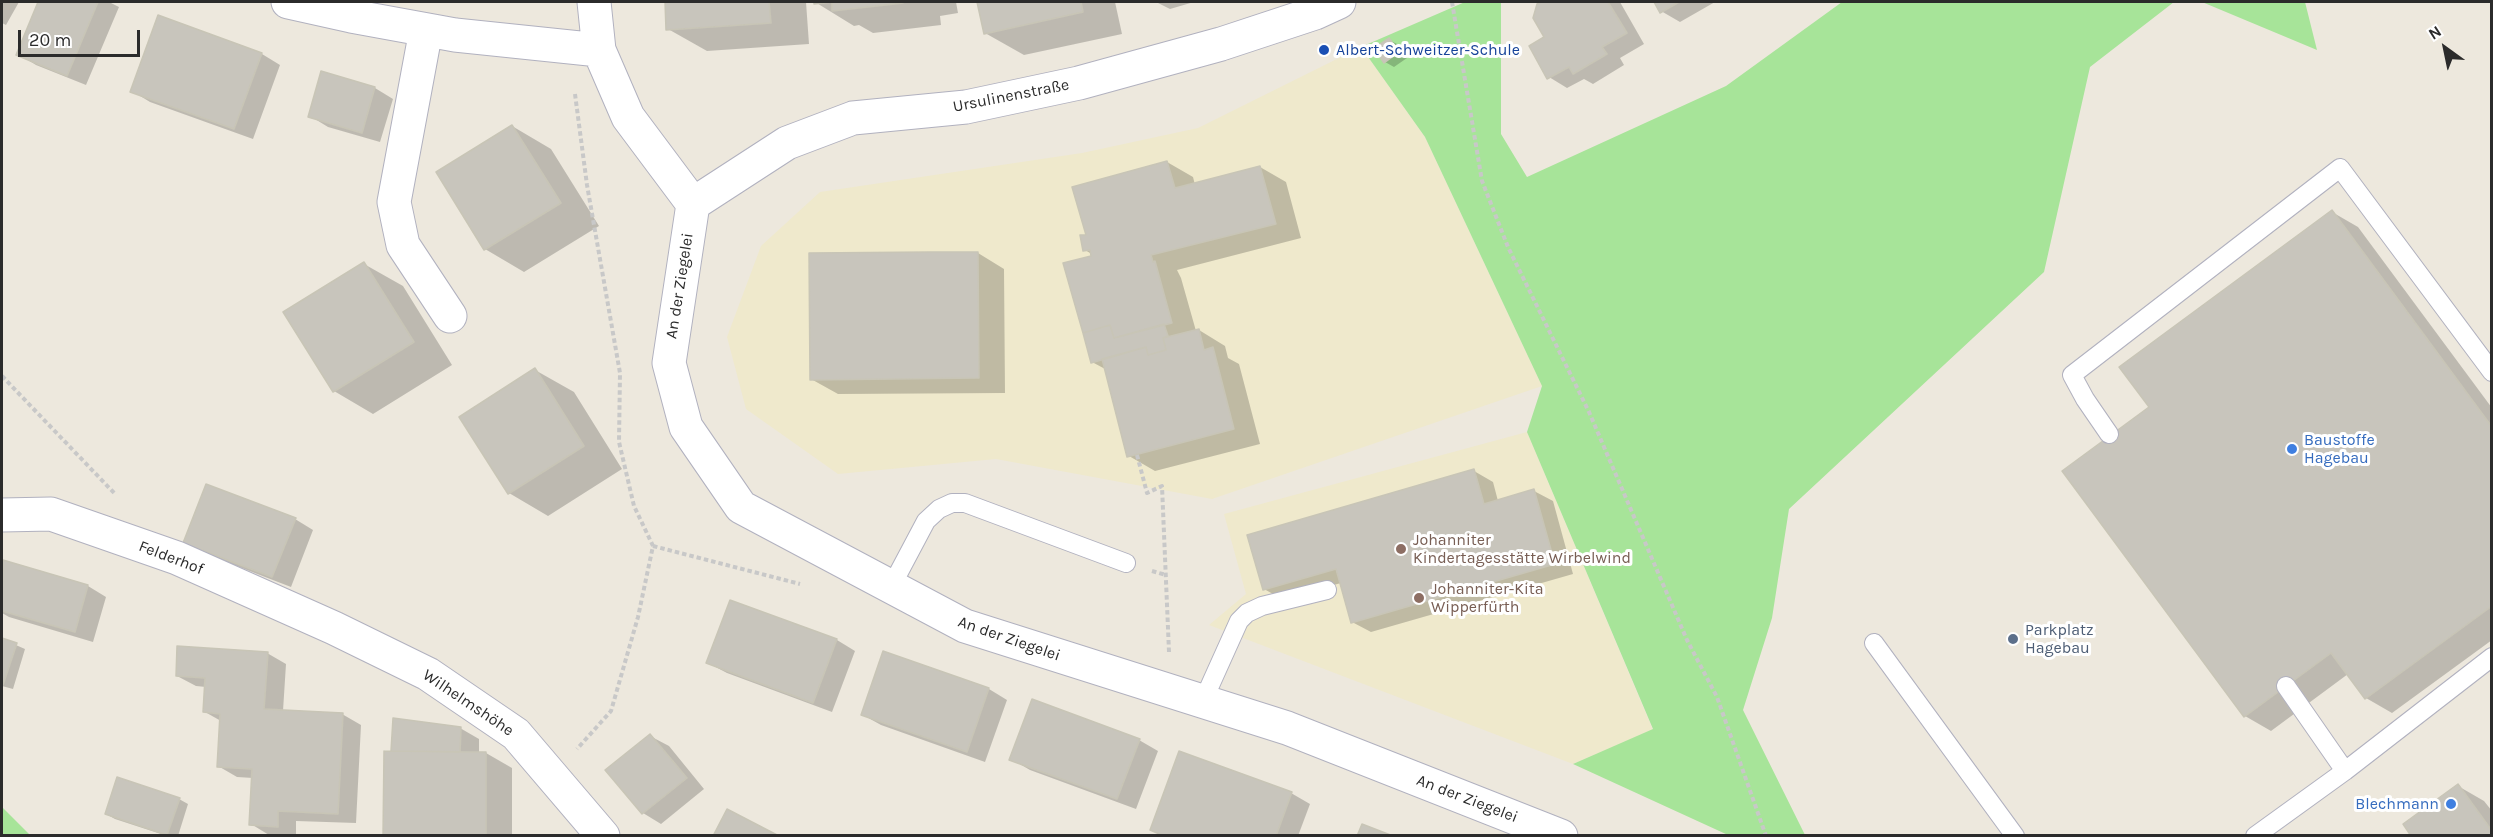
<!DOCTYPE html>
<meta charset="utf-8">
<style>
body{margin:0}
#map{position:relative;width:2493px;height:837px;overflow:hidden;background:#ede8dd;font-family:Karla,sans-serif}
canvas{display:block}
.frame{position:absolute;inset:0;border:3px solid #2b2b2b;pointer-events:none}
.north{position:absolute;left:2415px;top:18px;width:60px;height:60px;-webkit-text-stroke:4px #fff;paint-order:stroke;rotate:327deg;font-size:16px;font-weight:700;line-height:24px;text-align:center;color:#2b2b2b}
.north::after{content:'';display:block;margin:auto;width:21px;height:27px;background:#2b2b2b;clip-path:polygon(50% 0,100% 100%,50% 72%,0 100%)}
.scale{position:absolute;left:18px;top:30px;width:122px;height:27px;box-sizing:border-box;border:3px solid #2b2b2b;border-top:0;padding-left:8px;font-size:18px;line-height:21px;white-space:nowrap;color:#2b2b2b;-webkit-text-stroke:4px #fff;paint-order:stroke}
</style>
<div id="map">
<canvas width="2493" height="837"></canvas>
<div class="frame"></div>
<div class="north">N</div>
<div class="scale">20 m</div>
</div>
<script>
const ctx = document.querySelector('canvas').getContext('2d');
ctx.lineJoin = 'round';
function fillPath(path, color) { ctx.fillStyle = color; ctx.fill(path, 'evenodd'); }
const toPath = rows => new Path2D(rows.map(r => 'M' + r).join(''));
function stroke(path, color, width, dash) { ctx.strokeStyle = color; ctx.lineWidth = width; ctx.lineCap = dash ? 'butt' : 'round'; ctx.setLineDash(dash || []); ctx.stroke(path); }
function label(font, color, halo, rows, align = 'center') {
  ctx.font = font + ' Karla,sans-serif'; ctx.lineWidth = 6; ctx.setLineDash([]); ctx.textBaseline = 'middle'; ctx.strokeStyle = halo; ctx.fillStyle = color; for (const [text, x, y, turn = 0] of rows) {
    ctx.save(); ctx.translate(x, y); ctx.rotate((+turn || 0) * Math.PI / 180); ctx.textAlign = isNaN(turn) ? turn : align; if (halo) ctx.strokeText(text, 0, 0); ctx.fillText(text, 0, 0); ctx.restore();
  }
}
const education = toPath([
 [1361,47,1425,137,1542,386,1212,499,996,459,838,474,746,409,727,337,761,246,820,192,1082,153,1198,128],
 [1527,432,1653,730,1573,764,1209,625,1246,594,1224,514]
]);
const green = toPath([
 [1465,2,1501,2,1501,134,1527,177,1726,86,1842,2,2174,2,2090,67,2044,272,1789,509,1772,618,1743,710,1805,835,1728,835,1573,764,1653,729,1527,432,1542,386,1425,137,1361,47],
 [2202,2,2305,2,2317,50],
 [2,807,30,835,2,835]
]);
const shadow = toPath([
 [2,2,19,2,6,25,2,23],
 [40,2,109,2,119,7,86,85,36,65,18,54],
 [666,2,806,2,809,44,707,51,668,29],
 [815,2,956,2,958,13,940,16,941,25,873,33,859,25,854,26],
 [978,2,1115,2,1122,34,1024,55,985,33],
 [1156,2,1194,2,1170,9],
 [1544,2,1620,2,1644,44,1620,58,1624,65,1593,84,1584,79,1567,88,1549,77,1546,37,1538,5],
 [1655,2,1715,2,1680,22,1661,11],
 [159,17,262,54,280,65,253,139,150,102,132,91],
 [1389,40,1399,45,1407,58,1394,67,1385,62],
 [375,88,393,99,380,142,328,127,310,116],
 [512,126,551,149,599,226,524,272,485,249,438,173],
 [1167,162,1193,177,1195,185,1260,167,1286,182,1301,238,1177,270,1181,278,1196,331,1199,330,1225,346,1228,358,1239,364,1260,444,1155,471,1129,456,1107,370,1092,362,1095,256,1085,250,1088,236],
 [2332,212,2358,227,2492,408,2492,640,2392,713,2366,698,2348,674,2271,731,2245,716,2151,407],
 [978,253,1004,269,1005,393,838,394,811,379],
 [364,264,403,286,452,365,373,414,334,391],
 [535,370,574,392,622,469,548,516,509,493],
 [1474,471,1493,482,1498,501,1534,491,1553,501,1573,574,1371,632,1352,622,1341,583,1282,599,1264,589],
 [295,519,313,530,291,587,203,553,185,542],
 [4,562,88,586,106,597,93,642,9,617,2,613,2,569],
 [731,601,837,640,855,651,832,712,727,673,708,663],
 [2,639,25,649,13,689,2,686],
 [267,653,286,664,283,711,342,714,361,725,356,823,296,821,296,836,269,835,251,824,253,778,237,777,218,766,221,721,205,712,206,687,196,686,177,676],
 [989,689,1007,700,985,762,881,725,863,715],
 [460,728,479,739,479,753,486,753,512,768,512,836,385,836,397,753,392,750],
 [650,736,669,746,704,789,661,824,643,813],
 [1139,740,1158,751,1136,809,1030,770,1011,759],
 [2458,786,2484,801,2492,811,2492,836],
 [1291,793,1310,804,1298,836,1162,836,1152,830],
 [179,799,188,804,178,836,167,836,115,819,106,814]
]);
const building = toPath([
 [38,2,98,2,67,76,16,55,38,2],
 [665,2,769,2,771,23,666,30,665,2],
 [814,2,903,2,903,3,832,11,832,2,814,4,814,2],
 [977,2,1081,2,1083,12,984,34,977,2],
 [1541,2,1608,2,1627,33,1602,47,1607,54,1573,74,1569,67,1547,79,1529,46,1544,37,1533,18,1537,4,1541,2],
 [1654,2,1679,2,1660,13,1654,2],
 [158,15,262,53,234,129,130,92,158,15],
 [1389,38,1399,52,1384,63,1374,48,1389,38],
 [321,71,375,87,362,133,308,117,321,71],
 [512,125,561,203,484,250,436,172,512,125],
 [1167,161,1175,188,1260,166,1276,224,1151,255,1153,262,1155,261,1172,323,1114,338,1110,325,1083,333,1063,263,1091,256,1090,250,1083,251,1080,235,1086,235,1072,187,1167,161],
 [2332,210,2492,427,2492,606,2365,699,2331,653,2244,717,2062,471,2149,407,2119,367,2332,210],
 [930,252,978,252,979,378,810,380,809,253,930,252],
 [364,262,414,342,333,392,283,312,364,262],
 [1164,324,1168,336,1163,338,1166,350,1148,355,1146,347,1091,363,1083,333,1110,325,1114,338,1164,324],
 [1199,329,1204,350,1213,347,1234,429,1127,457,1102,359,1146,347,1148,355,1166,350,1163,338,1199,329],
 [535,368,584,446,508,494,459,417,535,368],
 [1474,469,1484,504,1534,489,1555,564,1351,623,1336,569,1263,590,1247,535,1474,469],
 [206,484,296,518,272,577,183,543,206,484],
 [3,560,88,585,75,632,2,611,3,560],
 [730,600,837,639,813,703,706,663,730,600],
 [2,638,17,643,3,685,2,684,2,638],
 [177,646,268,652,264,709,343,713,338,814,278,811,278,827,249,825,252,769,217,767,220,714,203,712,205,678,176,676,177,646],
 [883,651,989,688,967,752,861,715,883,651],
 [1032,699,1140,739,1117,799,1009,760,1032,699],
 [393,718,461,727,460,752,391,751,393,718],
 [650,734,687,778,642,814,605,770,650,734],
 [384,751,486,752,486,836,383,836,384,751],
 [1179,751,1292,792,1276,836,1164,836,1150,830,1179,751],
 [117,777,180,798,167,835,105,814,117,777],
 [2458,784,2492,831,2492,836,2411,836,2403,824,2458,784],
 [727,809,779,836,713,836,727,809],
 [1362,824,1393,836,1357,836,1362,824]
]);
const path = toPath([
 [1452,2,1482,181,1508,247,1589,412,1687,640,1717,697,1766,836],
 [575,94,587,185,620,373,619,442,634,506,653,546,638,617,611,711,577,749],
 [2,376,116,495],
 [1137,455,1147,493,1162,486,1169,652],
 [653,546,800,584],
 [1152,571,1166,575]
]);
const service = toPath([
 [2109,434,2085,399,2072,375,2340,168,2492,372],
 [891,587,926,521,939,509,952,503,965,503,1126,563],
 [1874,643,2015,836],
 [2286,686,2345,771],
 [1203,701,1239,621,1247,613,1262,606,1327,590],
 [2255,836,2345,771,2492,657]
]);
const minor = toPath([
 [288,2,351,16,455,35,599,50],
 [594,2,599,50,628,117,693,204],
 [426,30,394,202,403,245,450,316],
 [693,204,669,363,686,427,741,507,965,626,1287,728,1561,836],
 [693,204,787,143,853,118,966,107,1079,83,1221,44,1315,13,1339,2],
 [2,515,51,514,177,558,334,628,428,674,516,734,603,836]
]);
const markers = [
 [1324,50,6,"#1a4fb4"],
 [2292,449,6,"#3f7fe0"],
 [1401,549,6,"#8d6e63"],
 [1419,598,6,"#8d6e63"],
 [2013,639,6,"#5c6f8a"],
 [2451,804,6,"#3f7fe0"]
];
const transitNames = [
 ["Albert-Schweitzer-Schule",1336,50]
];
const streetNames = [
 ["Ursulinenstraße",1011,96,-11],
 ["An der Ziegelei",680,286,-81],
 ["Felderhof",171,558,21],
 ["An der Ziegelei",1009,639,19],
 ["Wilhelmshöhe",468,703,34],
 ["An der Ziegelei",1467,799,21]
];
const shopNames = [
 ["Baustoffe",2304,440],
 ["Hagebau",2304,458],
 ["Blechmann",2439,804,"right"]
];
const educationNames = [
 ["Johanniter",1413,540],
 ["Kindertagesstätte Wirbelwind",1413,558],
 ["Johanniter-Kita",1431,589],
 ["Wipperfürth",1431,607]
];
const serviceNames = [
 ["Parkplatz",2025,630],
 ["Hagebau",2025,648]
];
fillPath(education, '#efe9cc');
fillPath(green, '#a7e499');
fillPath(shadow, '#0003');
fillPath(building, '#c8c5bc');
stroke(building, '#c8c5b6', 1.5);
stroke(service, '#b1b1bf', 20);
stroke(minor, '#b1b1bf', 35);
stroke(path, '#c8c8c8', 4, [4.5, 3]);
stroke(service, '#fff', 18);
stroke(minor, '#fff', 33);
for (const [x, y, r, color] of markers) { const dot = new Path2D(); dot.arc(x, y, r, 0, 2 * Math.PI); ctx.fillStyle = color; ctx.fill(dot); stroke(dot, '#fff', 2); }
label('16px', '#164399', '#fff', transitNames, 'left');
label('16px', '#2b2b2b', '#fff', streetNames);
label('16px', '#366cbe', '#fff', shopNames, 'left');
label('16px', '#785e54', '#fff', educationNames, 'left');
label('16px', '#4e5e75', '#fff', serviceNames, 'left');
</script>
